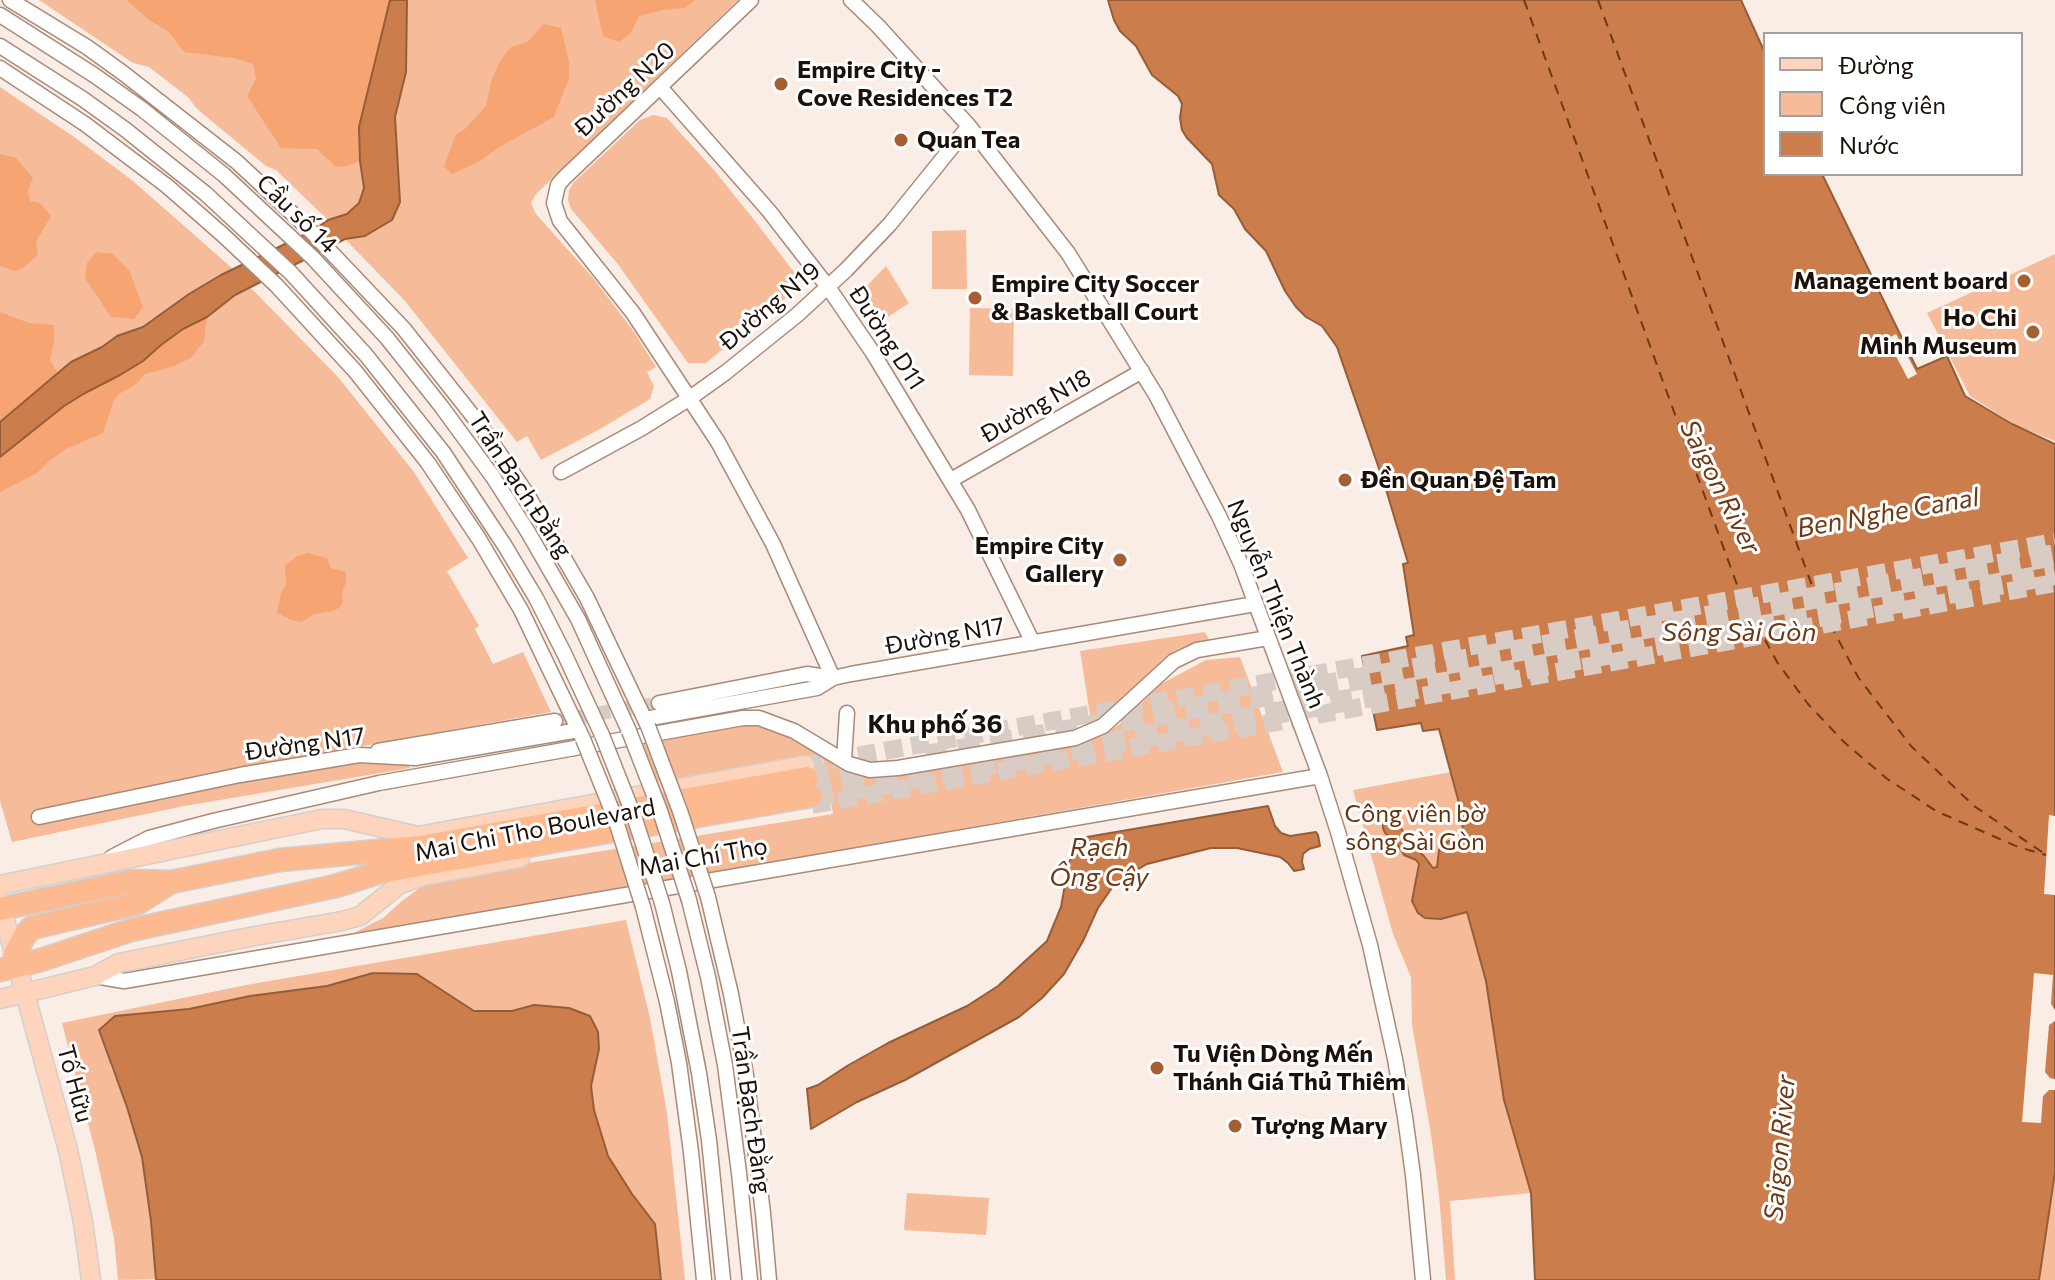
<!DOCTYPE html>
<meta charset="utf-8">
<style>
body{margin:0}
#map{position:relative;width:2055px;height:1280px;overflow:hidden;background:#faede5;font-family:Commissioner,sans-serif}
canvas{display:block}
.legend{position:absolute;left:1763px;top:32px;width:260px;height:144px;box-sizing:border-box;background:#fff;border:2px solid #a4a09d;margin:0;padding:10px 14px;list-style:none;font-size:24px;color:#1c110a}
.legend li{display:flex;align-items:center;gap:16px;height:40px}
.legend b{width:40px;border:2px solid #a4a09d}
</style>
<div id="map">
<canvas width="2055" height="1280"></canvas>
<ul class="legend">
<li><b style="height:10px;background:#fed5bc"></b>Đường</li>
<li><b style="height:22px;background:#f6bb98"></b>Công viên</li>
<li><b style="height:22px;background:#cb7d4c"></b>Nước</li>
</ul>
</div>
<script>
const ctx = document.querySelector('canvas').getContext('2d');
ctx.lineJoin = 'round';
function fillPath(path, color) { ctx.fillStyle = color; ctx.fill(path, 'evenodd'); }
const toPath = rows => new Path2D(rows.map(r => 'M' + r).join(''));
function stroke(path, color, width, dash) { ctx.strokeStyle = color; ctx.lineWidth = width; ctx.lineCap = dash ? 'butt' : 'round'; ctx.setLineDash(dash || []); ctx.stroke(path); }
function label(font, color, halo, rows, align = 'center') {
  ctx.font = font + ' Commissioner,sans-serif'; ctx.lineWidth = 6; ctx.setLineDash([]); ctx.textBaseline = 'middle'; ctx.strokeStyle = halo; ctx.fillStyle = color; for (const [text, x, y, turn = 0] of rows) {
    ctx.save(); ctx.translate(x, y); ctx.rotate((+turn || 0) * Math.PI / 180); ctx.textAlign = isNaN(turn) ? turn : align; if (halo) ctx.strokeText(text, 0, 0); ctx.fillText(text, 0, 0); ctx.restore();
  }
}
const green = toPath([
 [39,0,390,0,360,161,364,188,359,203,347,214,328,220,276,170,266,166,196,108,189,98,149,67,133,63],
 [407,0,738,0,536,194,531,203,536,214,594,279,634,332,656,367,647,372,654,386,650,399,600,429,541,460,527,436,517,442,405,301,345,239,365,236,392,220,400,202,395,117,406,72],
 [0,87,77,139,133,181,233,269,221,275,143,327,117,336,20,403,0,422],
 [653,115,667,118,714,170,755,221,797,276,799,280,797,289,706,363,688,363,617,263,571,209,568,200,569,190,573,183,640,120],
 [966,230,967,289,932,289,932,231],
 [2055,254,2055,441,2017,426,1970,396,1927,313],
 [886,266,909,303,882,321,862,291],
 [250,287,338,377,414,472,468,558,447,571,479,626,475,629,493,664,523,652,551,712,394,740,34,813,359,759,404,761,410,768,184,806,12,842,0,801,0,457,207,317,235,295],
 [970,308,1014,309,1013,376,969,375],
 [1205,632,1209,640,1188,645,1174,651,1148,674,1117,708,1106,715,1091,721,1080,651],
 [1240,657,1283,772,355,936,356,932,383,918,403,900,434,878,833,814,823,759,650,788,641,745,728,727,755,725,778,728,859,775,891,776,1086,741,1107,733,1121,723,1161,684,1206,660],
 [1451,772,1463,818,1462,841,1467,911,1486,981,1505,1100,1531,1193,1450,1201,1455,1280,1446,1280,1439,1195,1431,1134,1412,1025,1411,977,1393,934,1353,790],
 [626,920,650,1018,667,1113,685,1280,661,1280,655,1224,632,1194,608,1156,593,1110,591,1086,599,1049,598,1032,534,1005,512,1011,474,1011,417,974,373,973,327,986,250,996,189,1009,115,1016,110,1065,127,1107,142,1157,151,1221,156,1279,118,1280,114,1238,96,1154,62,1023,246,985],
 [2055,1172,2055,1280,2039,1280,2047,1228],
 [907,1193,989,1198,986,1235,904,1230]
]);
const forest = toPath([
 [127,0,390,0,359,127,360,161,347,166,336,167,317,149,281,148,247,96,256,79,253,64,234,58,184,52,168,31,149,20],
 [595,0,695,0,685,8,663,10,639,16,631,33,619,42,603,36],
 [544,24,561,28,569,61,569,78,554,117,499,147,480,161,452,174,444,166,456,134,465,129,486,106,491,81,500,61,511,47,527,42],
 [0,154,16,158,33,178,28,190,30,201,40,203,51,216,36,242,38,255,23,268,14,271,0,266],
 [96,252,113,254,129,270,143,307,134,319,111,317,85,278,87,263],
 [0,312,29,323,54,325,54,342,50,360,58,374,0,422],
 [207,317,204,341,191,358,171,367,145,374,136,384,119,394,114,400,103,433,66,449,48,462,37,473,0,492,0,457,64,406,85,393,120,375,143,361,161,345,183,329],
 [308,553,327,558,331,568,346,572,346,582,342,593,343,602,339,608,332,611,315,614,301,622,294,621,277,613,281,593,286,584,285,566,297,556]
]);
const water = toPath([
 [390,0,407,0,406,72,395,117,400,202,392,220,365,236,345,239,235,295,207,317,183,329,161,345,143,361,120,375,85,393,64,406,0,457,0,422,71,362,102,347,117,336,143,327,189,294,221,275,312,231,328,220,347,214,359,203,364,188,360,161,359,127,390,0],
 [1108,0,1741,0,1765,53,1765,174,1822,174,1917,369,1947,356,1965,396,2012,424,2055,444,2055,1172,2039,1280,1535,1280,1531,1193,1504,1100,1486,981,1467,912,1441,919,1425,918,1418,913,1412,901,1419,864,1416,860,1404,855,1396,842,1385,833,1383,828,1383,824,1387,820,1399,825,1412,846,1424,856,1433,868,1437,867,1439,850,1443,844,1449,841,1462,840,1463,818,1439,729,1423,731,1421,723,1377,730,1362,656,1408,646,1406,637,1414,635,1403,564,1408,563,1385,486,1337,347,1322,326,1306,317,1296,307,1285,291,1266,251,1245,229,1234,209,1219,195,1212,164,1187,138,1182,130,1180,118,1182,104,1178,96,1152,75,1136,46,1120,31,1114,20,1108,0],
 [1268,806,1275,826,1281,833,1290,836,1316,832,1318,835,1320,846,1309,849,1303,854,1302,862,1304,869,1294,871,1288,863,1280,857,1237,848,1211,848,1147,864,1116,882,1098,908,1083,941,1064,974,1042,998,1019,1017,905,1080,857,1102,811,1129,807,1089,818,1085,847,1066,888,1043,967,1006,998,986,1047,941,1061,907,1069,862,1081,838,1268,806],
 [373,973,417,974,474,1011,512,1011,534,1005,569,1008,590,1016,598,1032,599,1049,591,1086,594,1110,608,1156,632,1194,655,1224,661,1280,156,1280,151,1221,142,1157,127,1107,99,1030,115,1016,189,1009,250,996,327,986,373,973]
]);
const pier = toPath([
 [1896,334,1905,352,1912,349,1914,353,1908,357,1917,374,1908,379,1887,339],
 [2049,815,2055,816,2055,895,2044,894],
 [2034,973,2053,975,2051,1004,2055,1010,2055,1021,2049,1025,2045,1072,2050,1078,2055,1079,2055,1090,2049,1090,2043,1096,2041,1123,2022,1122]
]);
const ferry = toPath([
 [1524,0,1740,593,1777,662,1808,704,1844,742,1886,778,1936,811,2018,847,2046,855],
 [1598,0,1817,599,1858,677,1911,746,1974,806,2042,852]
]);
const minorTunnel = toPath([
 [555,721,659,703]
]);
const majorTunnel = toPath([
 [805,765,2055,542],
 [812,805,2055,583]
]);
const highwayTunnel = toPath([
 [926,756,2055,555],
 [807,778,876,765],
 [811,796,2055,574]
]);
const minor = toPath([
 [10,0,87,47,123,73,237,162,309,229,404,329,480,425,527,494,587,598,648,726],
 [751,0,564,178,558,185,554,203,560,221,633,313,718,442,773,544,833,678],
 [851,0,878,26,969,126,1068,253,1156,395,1219,516,1241,564,1320,776,1338,832,1370,945,1395,1059,1405,1117,1413,1175,1423,1280],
 [0,15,94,75,142,109,224,175,313,258,387,338,441,406,493,477,528,532,578,619,629,731],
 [0,46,83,99,126,130,206,194,291,273,366,355,443,452,505,546,536,598,564,653,602,735],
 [0,68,85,124,167,186,223,235,277,286,355,371,428,463,479,539,521,610,583,739],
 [660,87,769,211,828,287,873,353,968,510,1033,643],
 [561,472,642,428,690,398,725,373,797,315,846,270,890,224,969,126],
 [951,480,1142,371],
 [659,703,807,674,833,678],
 [645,719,817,688,833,678,851,674,1255,604],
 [378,751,555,721],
 [844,760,847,713],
 [39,817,240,775,359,755,415,758,579,730],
 [112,857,149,838,213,821,379,783,743,718,759,718,794,731,849,764,870,770,898,768,1075,738,1103,726,1174,661,1197,650,1268,638],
 [708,897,731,994,746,1075,763,1213,769,1280],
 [689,900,708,977,725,1065,739,1173,750,1280],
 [662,903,679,971,699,1073,709,1140,723,1280],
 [643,907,667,1002,679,1063,691,1152,704,1280],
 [95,976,124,981,1320,776]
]);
const major = toPath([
 [0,885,322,819,344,819,418,836,805,765],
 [0,902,68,1150,83,1222,91,1280],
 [0,999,95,976,119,963,255,936,342,921,360,916,400,884,423,876,520,858]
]);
const highway = toPath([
 [0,909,132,881,171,882,280,860,420,847,807,778],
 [17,966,15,954,24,937,31,928,138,903,171,882],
 [0,970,41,960,131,930,336,886,380,872,811,796]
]);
const minorBridge = toPath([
 [648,726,680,811,708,897],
 [629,731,659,808,689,900],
 [602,735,634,816,662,903],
 [583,739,615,818,643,907]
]);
const markers = [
 [781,84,8,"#a45f32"],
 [901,140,8,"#a45f32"],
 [2024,281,8,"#a45f32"],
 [975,298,8,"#a45f32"],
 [2033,332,8,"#a45f32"],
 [1345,480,8,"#a45f32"],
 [1120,560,8,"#a45f32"],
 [1157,1068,8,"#a45f32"],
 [1235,1126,8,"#a45f32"]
];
const poiNames = [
 ["Empire City -",797,70],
 ["Cove Residences T2",797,98],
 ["Quan Tea",917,140],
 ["Management board",2008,281,"right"],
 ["Empire City Soccer",991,284],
 ["& Basketball Court",991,312],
 ["Ho Chi",2017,318,"right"],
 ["Minh Museum",2017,346,"right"],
 ["Đền Quan Đệ Tam",1361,480],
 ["Empire City",1104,546,"right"],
 ["Gallery",1104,574,"right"],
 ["Tu Viện Dòng Mến",1173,1054],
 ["Thánh Giá Thủ Thiêm",1173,1082],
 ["Tượng Mary",1251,1126]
];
const streetNames = [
 ["Đường N20",625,89,-43],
 ["Cầu số 14",297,214,44],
 ["Đường N19",770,306,-40],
 ["Đường D11",887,338,57],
 ["Đường N18",1036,406,-30],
 ["Trần Bạch Đằng",520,485,57],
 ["Nguyễn Thiện Thành",1276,604,68],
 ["Đường N17",945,636,-10],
 ["Đường N17",305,744,-8],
 ["Mai Chi Tho Boulevard",535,830,-11],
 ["Mai Chí Thọ",703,857,-10],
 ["Tố Hữu",75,1084,75],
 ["Trần Bạch Đằng",751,1110,82]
];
const parkNames = [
 ["Công viên bờ",1415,814],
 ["sông Sài Gòn",1415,842]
];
const waterNames = [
 ["Saigon River",1720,487,63],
 ["Ben Nghe Canal",1888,513,-10],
 ["Sông Sài Gòn",1739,632],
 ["Rạch",1099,847],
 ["Ông Cậy",1099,877],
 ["Saigon River",1780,1148,-85]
];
const neighbourhoodNames = [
 ["Khu phố 36",935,724]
];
fillPath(green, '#f6bb98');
fillPath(forest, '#f5a472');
fillPath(water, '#cb7d4c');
stroke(water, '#965d38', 2);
fillPath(pier, '#faede5');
stroke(ferry, '#6d3915', 2, [10, 8]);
stroke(minorTunnel, '#d9ccc4', 14, [14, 7]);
stroke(majorTunnel, '#d9ccc4', 18, [18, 9]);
stroke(highwayTunnel, '#d9ccc4', 22, [22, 11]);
stroke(minor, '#a98a78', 17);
stroke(major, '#d2cfce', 21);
stroke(highway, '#d2cfce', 25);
stroke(minor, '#fff', 14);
stroke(major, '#fed5bc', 18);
stroke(highway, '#fdb98f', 22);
stroke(minorBridge, '#a98a78', 17, []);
stroke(minorBridge, '#fff', 14);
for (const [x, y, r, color] of markers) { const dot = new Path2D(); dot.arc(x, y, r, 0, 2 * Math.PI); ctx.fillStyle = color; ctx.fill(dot); stroke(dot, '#fff', 3); }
label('bold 24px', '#1c110a', '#fff', poiNames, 'left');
label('24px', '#1c110a', '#fff', streetNames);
label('24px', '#66320d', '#fff', parkNames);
label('italic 26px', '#6d3915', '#fff', waterNames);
label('bold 26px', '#1c110a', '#fff', neighbourhoodNames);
</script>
